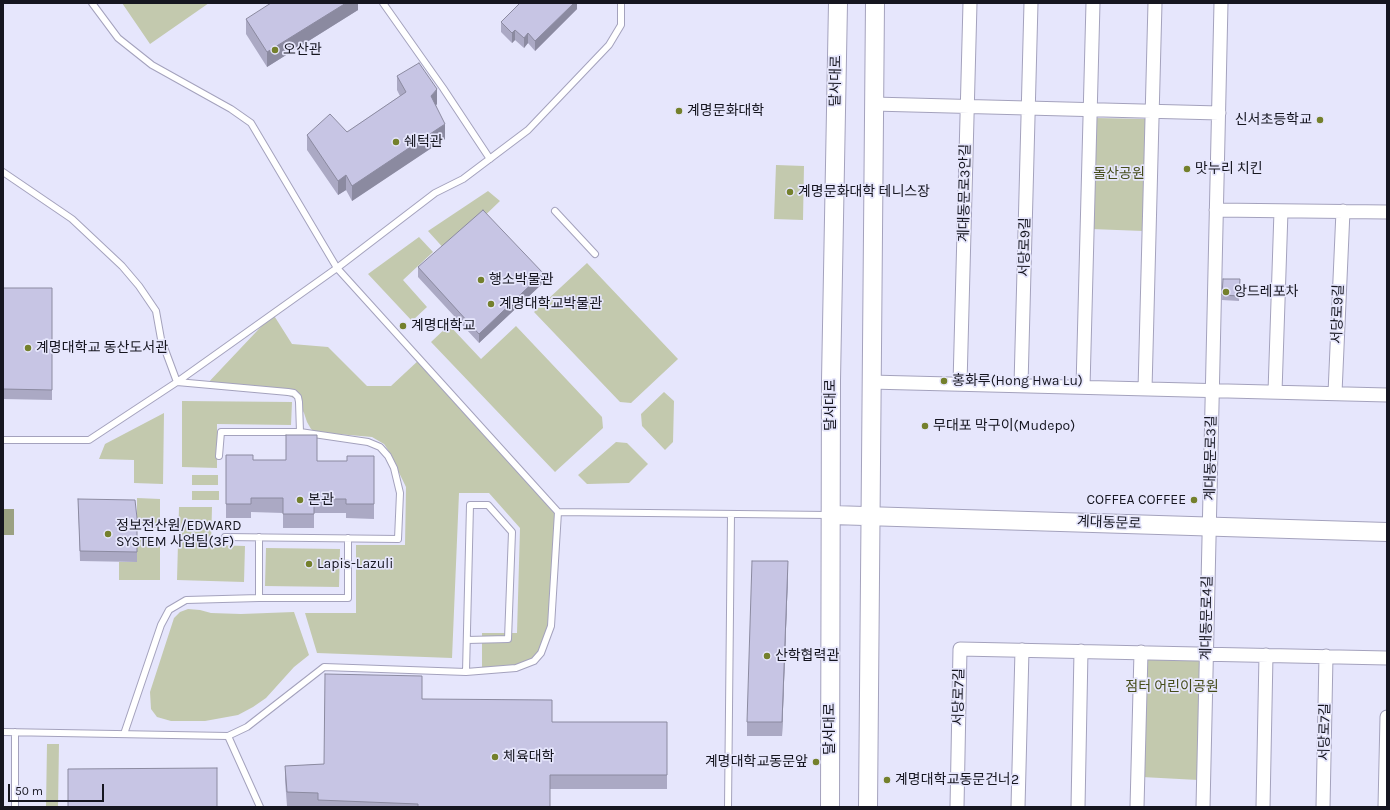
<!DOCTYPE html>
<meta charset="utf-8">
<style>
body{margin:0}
#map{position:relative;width:1390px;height:810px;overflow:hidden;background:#e6e6fc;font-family:Karla,sans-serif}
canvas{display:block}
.frame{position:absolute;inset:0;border:4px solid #161620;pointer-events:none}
.scale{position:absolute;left:8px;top:784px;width:96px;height:18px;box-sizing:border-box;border:2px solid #161620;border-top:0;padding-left:5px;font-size:12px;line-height:14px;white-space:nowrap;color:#161620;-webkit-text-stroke:3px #e6e6fc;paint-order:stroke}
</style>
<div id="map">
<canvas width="1390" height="810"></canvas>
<div class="frame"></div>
<div class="scale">50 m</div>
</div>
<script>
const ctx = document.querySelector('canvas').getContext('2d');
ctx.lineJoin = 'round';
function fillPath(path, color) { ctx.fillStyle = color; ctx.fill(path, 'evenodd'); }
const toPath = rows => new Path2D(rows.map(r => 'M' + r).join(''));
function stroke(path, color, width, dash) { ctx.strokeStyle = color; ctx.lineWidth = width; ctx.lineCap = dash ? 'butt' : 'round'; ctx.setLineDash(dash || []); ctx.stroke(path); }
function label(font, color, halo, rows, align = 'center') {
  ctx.font = font + ' Karla,"Noto Sans KR",sans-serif'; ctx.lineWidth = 3.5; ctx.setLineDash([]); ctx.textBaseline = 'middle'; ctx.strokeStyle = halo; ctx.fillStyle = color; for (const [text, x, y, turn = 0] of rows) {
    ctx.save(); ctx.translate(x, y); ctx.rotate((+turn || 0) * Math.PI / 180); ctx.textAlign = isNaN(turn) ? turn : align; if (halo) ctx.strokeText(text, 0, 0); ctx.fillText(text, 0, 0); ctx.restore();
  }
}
const green = toPath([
 [122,3,209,3,150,44],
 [1095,118,1147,119,1143,231,1091,229],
 [776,165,804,166,803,220,774,219],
 [488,191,500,201,447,252,428,231],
 [419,237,433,252,403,280,427,307,412,321,368,274],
 [587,263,678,359,631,403,620,402,534,312],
 [273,314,292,344,328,347,367,386,391,386,420,359,558,512,551,626,546,641,534,661,516,668,482,671,482,633,517,633,520,528,489,493,459,493,452,658,317,653,305,613,356,613,356,545,405,545,406,487,388,450,384,444,372,437,315,432,311,429,307,422,304,413,296,399,289,396,279,394,205,386],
 [449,325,481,359,516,326,602,417,603,428,555,472,431,342],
 [664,392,674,401,673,442,665,450,642,426,641,414],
 [182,401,292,402,291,425,217,424,217,468,182,467],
 [164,413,163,484,134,483,134,460,99,459,105,444],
 [616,442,627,443,648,464,629,483,587,484,578,475],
 [192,475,218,475,218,485,192,485],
 [192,491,219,491,219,500,192,500],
 [137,498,160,499,160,528,137,528],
 [179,507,212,507,211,545,245,546,244,582,177,580],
 [137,539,160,540,160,580,119,580,119,562,137,562],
 [266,548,340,549,339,587,265,586],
 [188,609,200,610,211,613,241,614,294,612,309,655,294,667,266,698,253,707,238,715,205,721,171,721,157,717,151,709,150,692,174,618,180,612],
 [1144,656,1202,658,1198,780,1142,777],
 [47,744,59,744,58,807,46,807]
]);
const water = toPath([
 [3,509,14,509,14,535,3,535]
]);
const lane = toPath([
 [92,3,118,38,152,65,231,109,251,123,337,268,558,512],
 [383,3,443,88,490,159],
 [3,172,72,219,122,266,139,286,156,311,161,339,177,382,288,392,294,393,298,397,299,402,300,432,368,442,380,447,388,456,394,468,400,493,398,539,225,537],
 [555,211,595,254],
 [3,440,89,440,177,382,337,268,435,193,463,179,528,130,609,45,621,25,621,3],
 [219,456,221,432,300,432],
 [259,598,259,537],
 [466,672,470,505,488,505,512,532,508,639,467,640],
 [3,732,228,736,247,727,324,667,466,672,516,668,534,661,541,653,551,626,558,512,828,515],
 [124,734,161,625,169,610,186,600,259,598,348,598,348,538],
 [228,736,260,807],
 [15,807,15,732],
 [728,807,731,514]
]);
const street = toPath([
 [873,104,1219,113],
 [1216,210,1387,212],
 [870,382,1387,395],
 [960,384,970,3],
 [1021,385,1031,3],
 [1083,387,1093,3],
 [1145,389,1155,3],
 [1275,392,1281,211],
 [1335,393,1343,211],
 [957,807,960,649,1387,658],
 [1018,807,1022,650],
 [1078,807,1081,651],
 [1137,807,1141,652],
 [1203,807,1221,3],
 [1263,807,1266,655],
 [1323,807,1326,656],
 [1385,807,1387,717]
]);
const secondary = toPath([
 [832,515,1387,532],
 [830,807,831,380,838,3],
 [868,807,875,3]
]);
const wall = toPath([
 [358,3,358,10,267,67,246,34,246,19],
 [574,3,577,3,577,9,535,51,528,43,524,48,515,40,512,43,501,32,501,22],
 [397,76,437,104,436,105,445,139,352,201,346,190,338,195,307,150,307,135,347,132,400,96,397,90],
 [418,267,543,283,479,343,418,277],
 [1223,279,1240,279,1239,301,1222,300],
 [3,288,52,288,52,400,3,399],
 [226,455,253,460,317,461,347,461,374,456,374,519,346,518,346,513,314,513,314,528,283,528,283,513,251,512,251,518,226,518],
 [78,499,137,518,137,562,80,561],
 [788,575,782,736,747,736,747,722],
 [422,699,552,722,667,722,667,789,550,789,550,807,308,807,287,806,285,780,285,766,324,764]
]);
const shadedWall = toPath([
 [346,3,358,3,358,10,267,67,267,52],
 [574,3,577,3,577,9,535,51,535,41],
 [515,30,515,40,512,43,512,33],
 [528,33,528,43,524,48,524,38],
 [437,89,437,104,431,111,431,96],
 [445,124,445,139,352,201,352,186],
 [346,175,346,190,338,195,338,181],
 [543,273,543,283,479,343,479,334],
 [788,561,788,575,782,736,782,722]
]);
const building = toPath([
 [271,3,346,3,267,52,246,19,271,3],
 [520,3,574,3,535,41,528,33,524,38,515,30,512,33,501,22,520,3],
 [419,63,437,89,431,96,445,124,352,186,346,175,338,181,307,135,330,114,347,132,406,92,397,76,419,63],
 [483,210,543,273,479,334,418,267,483,210],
 [1223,279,1240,279,1239,296,1222,295,1223,279],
 [3,288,52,288,52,390,3,389,3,288],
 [286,435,317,435,317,461,347,461,347,456,374,456,374,504,346,504,346,499,314,499,314,514,283,514,283,498,251,498,251,504,226,504,226,455,253,455,253,460,286,460,286,435],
 [78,499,135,500,137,518,137,552,80,551,78,499],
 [752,561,788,561,782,722,747,722,752,561],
 [325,674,422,676,422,699,552,700,552,722,667,722,667,775,550,775,550,807,418,807,418,804,318,800,318,793,287,792,285,766,324,764,325,674],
 [217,768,217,807,68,807,68,769,217,768]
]);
const markers = [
 [275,50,4,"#74802c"],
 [679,111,4,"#74802c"],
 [1320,120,4,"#74802c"],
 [396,142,4,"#74802c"],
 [1187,169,4,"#74802c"],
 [790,192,4,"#74802c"],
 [481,280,4,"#74802c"],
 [1226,292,4,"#74802c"],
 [491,304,4,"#74802c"],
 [403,326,4,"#74802c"],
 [28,348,4,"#74802c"],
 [944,381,4,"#74802c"],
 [925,426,4,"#74802c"],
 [300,500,4,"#74802c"],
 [1194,500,4,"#74802c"],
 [108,534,4,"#74802c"],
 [309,564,4,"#74802c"],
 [767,656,4,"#74802c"],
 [495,757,4,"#74802c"],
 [816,762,4,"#74802c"],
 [887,780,4,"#74802c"]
];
const poiNames = [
 ["오산관",283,50],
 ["계명문화대학",687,111],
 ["신서초등학교",1312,120,"right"],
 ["쉐턱관",404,142],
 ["맛누리 치킨",1195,169],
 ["계명문화대학 테니스장",798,192],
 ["행소박물관",489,280],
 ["앙드레포차",1234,292],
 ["계명대학교박물관",499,304],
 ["계명대학교",411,326],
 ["계명대학교 동산도서관",36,348],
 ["홍화루(Hong Hwa Lu)",952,381],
 ["무대포 막구이(Mudepo)",933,426],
 ["본관",308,500],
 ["COFFEA COFFEE",1186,500,"right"],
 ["정보전산원/EDWARD",116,526],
 ["SYSTEM 사업팀(3F)",116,542],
 ["Lapis-Lazuli",317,564],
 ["산학협력관",775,656],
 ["체육대학",503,757],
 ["계명대학교동문앞",808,762,"right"],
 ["계명대학교동문건너2",895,780]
];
const streetNames = [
 ["달서대로",836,81,-89],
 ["계대동문로3안길",965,193,-89],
 ["서당로9길",1025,247,-89],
 ["서당로9길",1338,314,-88],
 ["달서대로",831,405,-90],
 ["계대동문로3길",1211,458,-89],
 ["계대동문로",1109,523,2],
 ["계대동문로4길",1207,618,-89],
 ["서당로7길",959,697,-89],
 ["달서대로",830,729,-90],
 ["서당로7길",1325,732,-89]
];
const parkNames = [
 ["돌산공원",1119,174],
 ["점터 어린이공원",1172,687]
];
fillPath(green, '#c3c9ae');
fillPath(water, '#9ba182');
stroke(lane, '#a4a2bd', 8);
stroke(street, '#a4a2bd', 15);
stroke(secondary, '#a4a2bd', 20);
stroke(lane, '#fff', 6);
stroke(street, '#fff', 13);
stroke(secondary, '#fff', 18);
fillPath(wall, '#aba9c4');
fillPath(shadedWall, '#8b8aa0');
fillPath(building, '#c7c5e4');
stroke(building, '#8b8aa0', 1);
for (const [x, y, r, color] of markers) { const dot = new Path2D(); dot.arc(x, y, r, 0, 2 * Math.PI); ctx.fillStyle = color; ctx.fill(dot); stroke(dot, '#e6e6fc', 1.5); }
label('14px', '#161620', '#e6e6fc', poiNames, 'left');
label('14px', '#161620', '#e6e6fc', streetNames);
label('14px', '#464d1b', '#e6e6fc', parkNames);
</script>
